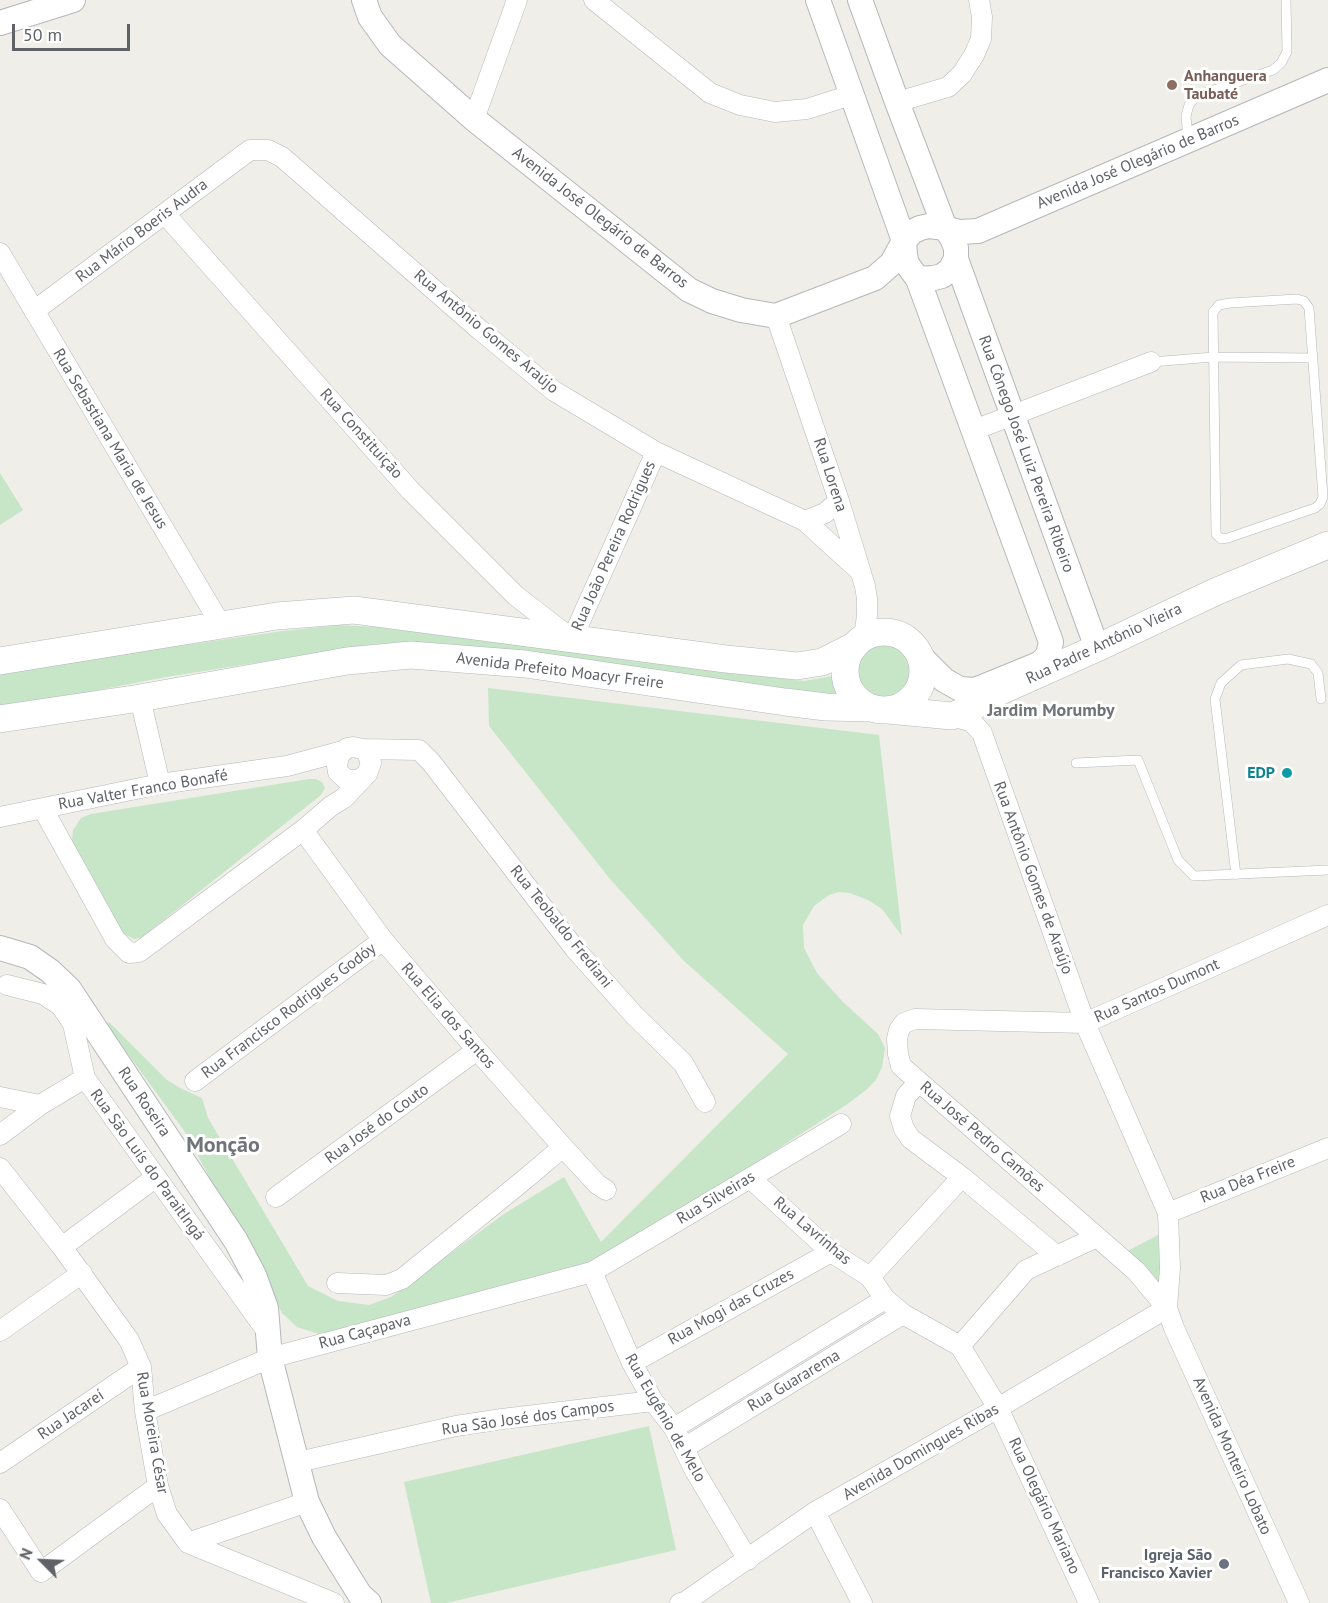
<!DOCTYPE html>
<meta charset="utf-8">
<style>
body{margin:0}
#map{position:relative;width:1328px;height:1603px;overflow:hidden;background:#f0eee8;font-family:"PT Sans",sans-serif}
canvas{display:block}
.north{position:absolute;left:12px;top:1531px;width:60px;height:60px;-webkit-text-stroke:4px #fff;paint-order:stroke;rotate:294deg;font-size:16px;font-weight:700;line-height:24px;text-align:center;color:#5f6267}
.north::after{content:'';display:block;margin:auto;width:21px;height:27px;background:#5f6267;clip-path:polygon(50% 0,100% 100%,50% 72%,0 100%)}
.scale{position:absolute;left:12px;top:24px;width:118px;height:27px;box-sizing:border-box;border:3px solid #5f6267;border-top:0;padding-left:8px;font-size:18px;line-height:21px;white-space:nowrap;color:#5f6267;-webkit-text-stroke:4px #fff;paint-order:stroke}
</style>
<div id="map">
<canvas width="1328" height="1603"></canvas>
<div class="north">N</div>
<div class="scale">50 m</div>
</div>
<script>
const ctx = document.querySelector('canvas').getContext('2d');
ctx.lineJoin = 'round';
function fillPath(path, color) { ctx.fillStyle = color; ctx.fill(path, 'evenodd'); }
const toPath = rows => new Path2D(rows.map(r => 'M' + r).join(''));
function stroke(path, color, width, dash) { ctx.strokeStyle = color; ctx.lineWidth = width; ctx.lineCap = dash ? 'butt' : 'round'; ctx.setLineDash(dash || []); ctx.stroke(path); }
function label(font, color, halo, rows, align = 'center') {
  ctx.font = font + ' "PT Sans",sans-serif'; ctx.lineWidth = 6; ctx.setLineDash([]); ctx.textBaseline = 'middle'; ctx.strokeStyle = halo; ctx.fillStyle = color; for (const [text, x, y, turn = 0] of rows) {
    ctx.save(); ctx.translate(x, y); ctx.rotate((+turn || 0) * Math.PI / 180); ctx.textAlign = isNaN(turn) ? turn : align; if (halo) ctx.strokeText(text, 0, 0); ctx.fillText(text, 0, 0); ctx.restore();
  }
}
const green = toPath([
 [0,473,23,510,0,525],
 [339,625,376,627,804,681,832,676,840,698,449,644,415,643,312,654,166,677,0,709,0,674,129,653,283,631],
 [885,636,897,638,906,644,914,652,918,662,919,674,916,685,910,694,900,701,868,701,859,693,853,684,850,673,852,661,864,643,874,638],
 [488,688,879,735,902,936,882,909,868,900,850,893,839,892,829,895,814,906,803,925,804,948,817,973,842,1001,878,1034,885,1048,882,1067,876,1080,866,1090,846,1105,606,1259,322,1335,297,1327,282,1313,272,1293,185,1132,106,1024,109,1022,167,1080,180,1088,202,1098,208,1118,308,1286,338,1301,369,1305,391,1297,504,1214,564,1177,601,1242,788,1054,683,960,610,879,489,726],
 [309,779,316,779,322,782,325,788,321,795,141,938,134,939,124,934,121,930,72,841,73,830,81,818,91,814],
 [1158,1235,1162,1297,1122,1254],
 [649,1426,676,1550,446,1603,431,1603,404,1482]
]);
const service = toPath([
 [1188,138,1186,116,1189,105,1196,96,1273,70,1281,63,1287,52,1286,0],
 [1297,299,1304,301,1309,308,1323,497,1320,504,1315,508,1228,538,1221,539,1216,534,1213,312,1219,305,1230,303,1297,299],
 [1151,362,1214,357,1313,358],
 [1076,763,1138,760,1178,860,1194,876,1328,870],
 [1236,875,1215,699,1221,683,1241,665,1288,659,1311,664,1318,673,1321,699]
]);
const minor = toPath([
 [594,0,710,93,740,105,775,112,807,109,851,95],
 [897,102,948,87,962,74,974,55,981,39,982,17,979,0],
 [474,119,517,0],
 [165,214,410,490,516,596,572,639,656,452],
 [0,253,221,625],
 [34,311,250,150,268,150,282,157,480,330,554,391,656,452,805,521,860,571],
 [776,316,839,501,865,586,867,599,867,615,864,638],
 [974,430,1151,362],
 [805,521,825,513,839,501],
 [140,698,160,784],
 [952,716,972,722,982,733,1085,1023,1168,1213,1170,1268,1167,1308],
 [363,749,367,753,371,763,367,774,358,780,347,780,338,772,337,766,339,755,347,748,353,747,363,749,419,750,431,762,575,949,634,1015,683,1063,705,1102],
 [43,809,115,939,129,953,139,952,303,830,331,806,344,798,363,778],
 [0,817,160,784,287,766,343,751],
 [303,830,383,940,477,1050,563,1147,597,1184,606,1190],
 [7,985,43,994,61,1006,73,1024,85,1078,268,1333],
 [195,1081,383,940],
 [919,1082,906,1096,900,1116,904,1129,911,1139,962,1177,1057,1256],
 [0,1097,40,1105],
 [0,1135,40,1105,85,1078],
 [0,1168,62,1247,129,1340,141,1367,145,1411,158,1486,167,1514,188,1543,334,1603],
 [750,1178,831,1252,870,1277,885,1299,903,1314,960,1346,998,1408,1089,1603],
 [276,1197,477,1050],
 [1168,1213,1328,1148],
 [62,1247,156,1177],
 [592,1272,632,1363,653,1401,674,1428,695,1471,748,1560],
 [870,1277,962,1177],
 [337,1283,386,1285,402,1279,524,1180,563,1147],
 [0,1331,82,1273],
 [960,1346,1026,1270,1097,1237],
 [632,1363,831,1252],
 [145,1411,270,1358,592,1272,841,1124],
 [674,1428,885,1299],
 [684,1448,903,1314],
 [298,1462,456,1426,502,1419,653,1401],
 [0,1463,141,1367],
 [0,1509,41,1572,158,1486],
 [815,1512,862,1603],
 [188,1543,307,1502],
 [680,1603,685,1602,815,1512,998,1408,1167,1308],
 [1299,1603,1174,1328,1167,1308,1136,1271,901,1066,898,1054,897,1039,899,1030,904,1023,915,1019,1085,1023,1328,915]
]);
const tertiary = toPath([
 [364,0,370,17,390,45,474,119,689,290,712,301,741,310,776,316,875,278,892,263,904,241,818,0],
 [860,0,897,102,945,228,959,232,978,231,1328,80],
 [0,23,73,0],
 [956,259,1097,648],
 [918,279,934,278,942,276,950,270,956,259,956,248,952,238,945,228,929,226,920,228,912,232,904,241,905,255,907,264,918,279,1051,642,1048,655,1041,663,975,690,960,689,944,680,921,657],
 [0,948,30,957,50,971,69,989,236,1241,254,1275,266,1308,270,1358,307,1502,324,1537,360,1595,369,1603]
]);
const secondary = toPath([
 '845 671a39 39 0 1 1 78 0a39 39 0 1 1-78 0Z',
 [0,661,277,616,354,610,726,659,797,666,822,662,854,646],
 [888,710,952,716,972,708,992,695,1097,648,1215,592,1328,545],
 [0,719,140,698,347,661,411,655,525,664,785,702,826,707,872,708]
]);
const markers = [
 [1172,85,6,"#8d6e63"],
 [1287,773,6,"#0f9aa8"],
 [1224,1564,6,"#6b7280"]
];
const educationNames = [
 ["Anhanguera",1184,76],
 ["Taubaté",1184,94]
];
const streetNames = [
 ["Avenida José Olegário de Barros",1138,162,-23],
 ["Avenida José Olegário de Barros",600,218,38],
 ["Rua Mário Boeris Audra",142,231,-37],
 ["Rua Antônio Gomes Araújo",486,332,40],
 ["Rua Constituição",361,434,48],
 ["Rua Sebastiana Maria de Jesus",110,439,59],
 ["Rua Cônego José Luiz Pereira Ribeiro",1026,454,70],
 ["Rua Lorena",830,475,72],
 ["Rua João Pereira Rodrigues",614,546,-66],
 ["Rua Padre Antônio Vieira",1104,644,-25],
 ["Avenida Prefeito Moacyr Freire",560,671,7],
 ["Rua Valter Franco Bonafé",143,790,-10],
 ["Rua Antônio Gomes de Araújo",1033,878,70],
 ["Rua Teobaldo Frediani",561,927,51],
 ["Rua Santos Dumont",1157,991,-24],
 ["Rua Francisco Rodrigues Godóy",289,1011,-37],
 ["Rua Elia dos Santos",448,1016,49],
 ["Rua Roseira",144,1102,56],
 ["Rua José do Couto",377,1124,-36],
 ["Rua José Pedro Camões",982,1137,41],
 ["Rua São Luís do ParaitIngá",147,1165,54],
 ["Rua Déa Freire",1248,1180,-22],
 ["Rua Silveiras",716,1198,-31],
 ["Rua Lavrinhas",812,1231,40],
 ["Rua Mogi das Cruzes",731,1307,-29],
 ["Rua Caçapava",365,1332,-15],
 ["Rua Guararema",794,1381,-31],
 ["Rua Jacareí",71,1415,-34],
 ["Rua São José dos Campos",528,1418,-8],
 ["Rua Eugênio de Melo",665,1418,60],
 ["Rua Moreira César",152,1433,80],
 ["Avenida Domingues Ribas",921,1452,-30],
 ["Avenida Monteiro Lobato",1232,1456,66],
 ["Rua Olegário Mariano",1044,1506,65]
];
const cultureNames = [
 ["EDP",1275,773]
];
const worshipNames = [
 ["Igreja São",1212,1555],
 ["Francisco Xavier",1212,1573]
];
const neighbourhoodNames = [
 ["Jardim Morumby",1051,711]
];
const districtNames = [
 ["Monção",223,1146]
];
fillPath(green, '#c7e5c7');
stroke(service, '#b5b7bb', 10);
stroke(minor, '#b5b7bb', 21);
stroke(tertiary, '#b5b7bb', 26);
stroke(secondary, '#b4b7bb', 28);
stroke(service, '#fff', 9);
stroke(minor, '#fff', 20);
stroke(tertiary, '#fff', 24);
stroke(secondary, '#fff', 27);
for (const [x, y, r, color] of markers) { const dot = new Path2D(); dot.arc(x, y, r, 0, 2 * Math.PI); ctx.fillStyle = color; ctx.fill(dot); stroke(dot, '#fff', 2); }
label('bold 16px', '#785e54', '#fff', educationNames, 'left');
label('16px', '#5f6267', '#fff', streetNames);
label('bold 16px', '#0d838f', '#fff', cultureNames, 'right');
label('bold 16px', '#5b616d', '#fff', worshipNames, 'right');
label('bold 18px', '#707479', '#fff', neighbourhoodNames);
label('bold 22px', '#707479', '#fff', districtNames);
</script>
